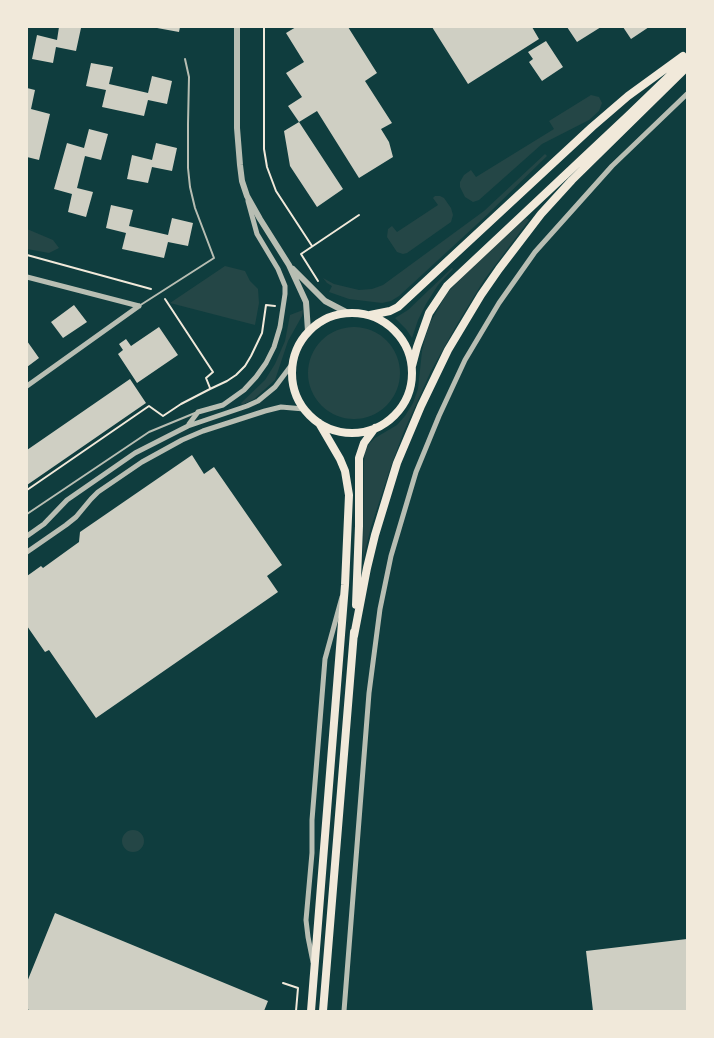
<!DOCTYPE html>
<style>
body{margin:0}
#map{position:relative;width:714px;height:1038px;overflow:hidden;background:#0f3d3e;font-family:Helvetica,sans-serif}
canvas{display:block}
.frame{position:absolute;inset:0;border:28px solid #f1e9da;pointer-events:none}
</style>
<div id="map">
<canvas width="714" height="1038"></canvas>
<div class="frame"></div>
</div>
<script>
const ctx = document.querySelector('canvas').getContext('2d');
ctx.lineJoin = 'round';
function fillPath(path, color) { ctx.fillStyle = color; ctx.fill(path, 'evenodd'); }
const toPath = rows => new Path2D(rows.map(r => 'M' + r).join(''));
function stroke(path, color, width, dash) { ctx.strokeStyle = color; ctx.lineWidth = width; ctx.lineCap = dash ? 'butt' : 'round'; ctx.setLineDash(dash || []); ctx.stroke(path); }
const green = toPath([
 [591,95,599,97,602,103,599,111,589,120,542,144,479,200,473,202,465,197,460,187,460,182,464,175,471,170,476,177,554,129,549,121],
 [545,154,547,156,487,215,399,296,391,301,382,303,349,299,329,292,332,286,327,283,323,278,334,284,359,290,372,289,383,285,484,211],
 [435,196,440,196,444,198,451,208,453,215,451,222,407,253,403,254,397,252,387,237,388,229,392,226,397,232,438,205,433,198],
 [526,218,529,220,484,280,456,326,431,371,404,431,391,466,371,527,363,559,364,462,365,452,369,444,375,438,397,425,405,416,413,403,418,389,422,351,425,338,430,323,447,293,473,266],
 [27,229,53,240,59,248,49,253,27,249],
 [225,266,245,271,250,281,258,289,259,303,255,325,170,303],
 [452,268,453,269,438,285,426,304,418,320,412,338,406,329,395,318,408,310],
 [303,310,302,316,288,341,275,380,254,399,242,405,241,403,265,380,275,364,285,341,290,315],
 '308 373a46 46 0 1 1 92 0a46 46 0 1 1-92 0Z',
 '122 841a11 11 0 1 1 22 0a11 11 0 1 1-22 0Z'
]);
const building = toPath([
 [59,27,81,28,76,51,56,47,53,63,32,59,37,35,57,40],
 [157,27,180,27,179,32,157,28],
 [296,27,348,27,377,73,365,81,392,123,381,129,389,142,393,157,359,178,317,111,299,122,343,189,317,207,290,166,284,131,299,122,288,106,302,97,286,73,304,62,286,33],
 [432,27,532,27,539,39,468,84],
 [567,27,601,27,577,42],
 [623,27,649,27,631,39],
 [546,41,563,67,542,81,529,62,533,59,528,52],
 [91,63,113,67,109,84,148,93,152,76,172,81,167,104,148,100,144,116,102,107,106,90,86,86],
 [27,88,35,90,31,109,50,114,39,160,27,157],
 [89,129,108,134,101,160,85,156,77,188,93,192,86,217,68,212,72,194,54,189,67,143,84,148],
 [156,143,177,148,172,171,152,167,148,183,127,179,132,155,152,160],
 [111,205,133,210,129,226,168,235,172,218,193,223,188,246,168,242,164,258,122,249,126,233,106,228],
 [74,305,87,322,63,338,51,322],
 [159,327,178,355,137,383,118,354,123,350,119,344,126,339,131,346],
 [27,341,39,358,27,367],
 [130,379,146,403,27,485,27,450],
 [192,455,204,474,214,467,282,565,267,576,278,592,96,718,49,650,45,652,27,626,27,576,41,566,43,568,79,542,80,532],
 [55,913,268,1001,264,1011,31,1011,27,1009,27,982],
 [687,939,687,1011,593,1011,586,951]
]);
const path = toPath([
 [264,27,264,149,267,167,276,191,312,246],
 [27,255,151,289],
 [318,281,301,254,359,215],
 [165,299,213,372,206,378,210,388],
 [27,490,149,406,163,416,181,404,210,389,227,381,236,375,245,366,251,356,262,333,266,305,275,306],
 [283,983,298,988,296,1011]
]);
const service = toPath([
 [139,306,214,258,195,208,190,187,188,168,188,124,189,77,185,59],
 [27,514,149,432,195,413]
]);
const minor = toPath([
 [27,277,139,306],
 [27,386,139,306],
 [189,424,198,412,223,405,244,390,256,377,266,363,274,347,280,327,285,294,285,286,278,269,257,234,248,201],
 [27,536,44,524,67,500,135,453,188,426,247,406,258,401,275,387,293,363],
 [27,552,66,525,76,517,91,499,98,492,142,462,182,440,203,431,265,411,281,407,304,409],
 [313,962,308,937,306,920,312,853,312,820,325,659,342,597],
 [344,1011,369,693,380,609,391,556,416,472,439,416,465,360,499,303,535,252,612,166,687,94]
]);
const tertiary = toPath([
 [237,27,237,128,240,165,242,181,247,196,260,219,289,265,306,302,308,331],
 [293,269,325,301,348,313]
]);
const primary = toPath([
 '292 373a60 60 0 1 1 120 0a60 60 0 1 1-120 0Z',
 [370,315,390,311,398,307,592,127,628,96,683,56],
 [412,366,417,347,429,313,447,286,629,115,687,59],
 [356,605,359,526,359,458,364,443,375,428],
 [354,636,367,568,375,535,397,463,421,406,448,350,481,295,499,269,541,214,572,180,687,67],
 [311,1011,345,585,349,495,345,471,340,459,319,423],
 [323,1011,354,632]
]);
fillPath(green, '#244646');
fillPath(building, '#cfcfc3');
stroke(path, '#f1e9da', 2);
stroke(service, '#b8beb3', 2);
stroke(minor, '#b8beb3', 5);
stroke(tertiary, '#b8beb3', 6);
stroke(primary, '#f1e9da', 8);
</script>
